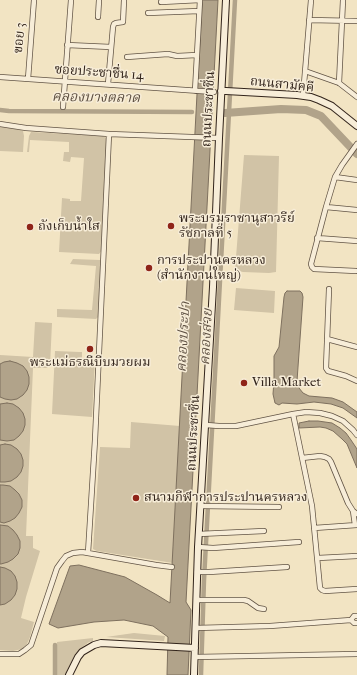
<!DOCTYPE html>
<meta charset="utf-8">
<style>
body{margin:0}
canvas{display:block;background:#f2e4c3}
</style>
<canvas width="357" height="675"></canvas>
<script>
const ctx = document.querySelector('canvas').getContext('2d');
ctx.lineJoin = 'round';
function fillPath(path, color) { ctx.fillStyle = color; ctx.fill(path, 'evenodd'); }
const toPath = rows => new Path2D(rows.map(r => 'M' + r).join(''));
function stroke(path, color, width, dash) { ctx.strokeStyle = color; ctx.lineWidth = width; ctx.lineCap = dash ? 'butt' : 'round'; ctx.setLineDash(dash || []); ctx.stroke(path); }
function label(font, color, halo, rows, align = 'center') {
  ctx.font = font + ' "IM FELL French Canon","Noto Serif Thai",serif'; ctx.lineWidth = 3; ctx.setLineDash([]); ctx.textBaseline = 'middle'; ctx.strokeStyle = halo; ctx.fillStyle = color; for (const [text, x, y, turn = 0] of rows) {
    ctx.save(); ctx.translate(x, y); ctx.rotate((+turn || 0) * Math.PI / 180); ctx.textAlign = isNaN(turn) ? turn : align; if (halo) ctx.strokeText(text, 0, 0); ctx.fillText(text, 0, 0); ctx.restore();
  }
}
const green = toPath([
 [0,126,20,130,23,131,24,136,23,152,0,151],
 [31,132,103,136,106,138,107,145,102,250,99,254,59,252,62,198,70,199,70,201,81,201,84,158,71,157,70,162,63,161,64,152,69,152,69,142,30,140,29,152,27,152,29,136],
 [244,155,279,156,276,272,269,273,243,272,235,270],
 [73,259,100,260,102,262,99,316,96,319,57,317,57,309,92,310,96,266,70,264],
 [236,288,275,291,274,313,234,310],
 [35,322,52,323,50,366,46,368,33,368,26,536,33,536,33,548,40,551,26,597,21,618,34,622,30,637,26,646,22,649,13,651,0,650,0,355,33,357],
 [55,351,80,352,82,352,82,359,95,359,92,417,52,414],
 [131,422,180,426,173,563,97,551,93,549,100,447,130,448],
 [134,633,165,636,164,641,106,637],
 [93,638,93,641,89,642,81,648,75,654,65,675,57,675,57,642]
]);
const water = toPath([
 [202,0,218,0,186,602,191,610,188,675,167,675,168,637,153,626,124,620,94,622,58,628,49,624,70,566,79,565,125,577,157,595,170,603,202,0],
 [287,291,300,291,302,293,303,297,297,381,299,388,303,393,309,396,332,398,343,402,357,412,357,418,343,408,331,404,314,402,297,404,282,403,279,405,275,403,273,394,274,381,274,356,279,347,284,297,285,293,287,291],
 [10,361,17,363,23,366,27,371,29,377,29,384,27,390,23,395,17,399,11,400,5,399,0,397,0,364,4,362,10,361],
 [7,403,13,404,19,408,23,413,25,419,25,425,23,431,19,436,14,440,7,441,0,440,0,404,7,403],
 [309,421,318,421,332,423,340,428,346,433,351,440,357,449,357,468,347,444,342,439,333,431,326,428,320,427,299,428,299,423,309,421],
 [5,444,11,445,17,449,21,454,23,460,23,466,21,472,17,477,11,481,5,482,0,482,0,445,5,444],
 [0,485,3,485,10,486,15,490,19,494,22,500,22,507,19,513,15,518,10,521,4,523,0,522,0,485],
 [0,525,8,526,13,530,17,535,20,541,20,548,18,554,13,559,8,562,1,564,0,564,0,525],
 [0,567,5,568,11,571,15,576,17,582,17,589,15,595,11,600,5,604,0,605,0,567]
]);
const canal = toPath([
 [0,110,9,111,192,112],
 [55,645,55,675],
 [201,675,204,580,235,0]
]);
const river = toPath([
 [225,113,281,109,306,110,321,116,357,154]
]);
const street = toPath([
 [161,2,200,0],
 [148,13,199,11],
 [98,17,99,0],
 [309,20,357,21],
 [67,45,111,47],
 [127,57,168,54,177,56,197,55],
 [305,71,339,83,357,97],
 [0,77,214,92],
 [28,79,34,0],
 [339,83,343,0],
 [108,84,113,27,114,24,116,23,123,22,124,0],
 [195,91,200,0],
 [303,96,311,0],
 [63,107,71,0],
 [0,124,26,128,109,134,219,138],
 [335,177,357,180],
 [326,207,357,210],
 [317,238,357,241],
 [356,271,314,269,312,267,311,264,326,207,335,177,342,165,357,144],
 [329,289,326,368,328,371,346,376,357,381],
 [327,339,357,347],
 [293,414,312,506,320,588,322,590,325,591,357,589],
 [206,425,219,426,236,426,293,414,306,412,320,413,332,416,343,421,353,430,357,435],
 [302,458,320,456,325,457,329,459,331,462,348,503,353,511,357,514],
 [201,506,279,507],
 [353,511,355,525],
 [314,528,357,525],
 [199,534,264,531],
 [198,547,213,548,299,542],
 [88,553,95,440,109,134],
 [318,558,357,556],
 [197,572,209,572,287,567],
 [197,600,244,600,248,601,258,608,264,609],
 [357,616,354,616,351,620,354,623,357,623],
 [196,628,270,626,351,620],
 [0,654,19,654,25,650,31,645,57,568,62,561,66,556,73,553,82,552,156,565,172,567],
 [195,657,357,654]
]);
const secondary = toPath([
 [221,91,226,91,297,95,311,97,319,100,332,106,357,126],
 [69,675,78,657,82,652,94,645,101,643,195,648],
 [194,675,198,547,213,287,219,138,226,0]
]);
const markers = [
 [171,226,4,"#8f2418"],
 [30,227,4,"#8f2418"],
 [149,268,4,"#8f2418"],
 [90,349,4,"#8f2418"],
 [244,383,4,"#8f2418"],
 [136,498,4,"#8f2418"]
];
const streetNames = [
 ["ขอย 3",20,38,-85],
 ["ซอยประชาชื่น 14",99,73,4],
 ["ถนนสามัคคี",282,85,6],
 ["ถนนประชาชื่น",209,109,-87],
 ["ถนนประชาชื่น",194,433,-87]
];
const poiNames = [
 ["พระบรมราชานุสาวรีย์",179,219],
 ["รัชกาลที่ 5",179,234],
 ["ถังเก็บน้ำใส",38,227],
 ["การประปานครหลวง",157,261],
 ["(สำนักงานใหญ่)",157,276],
 ["พระแม่ธรณีบีบมวยผม",90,363,"center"],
 ["Villa Market",252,383],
 ["สนามกีฬาการประปานครหลวง",144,498]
];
const waterNames = [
 ["คลองบางตลาด",96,98,1],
 ["คลองประปา",184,337,-87],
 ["คลองส่วย",207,337,-87]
];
fillPath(green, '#d1c3a6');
fillPath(water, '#b1a38a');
stroke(water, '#7e705e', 1);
stroke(canal, '#b1a38a', 4.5);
stroke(river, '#b1a38a', 8);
stroke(street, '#625445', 6);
stroke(secondary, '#32241b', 8);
stroke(street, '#f7edd8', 4.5);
stroke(secondary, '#f7edd8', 6);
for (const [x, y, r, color] of markers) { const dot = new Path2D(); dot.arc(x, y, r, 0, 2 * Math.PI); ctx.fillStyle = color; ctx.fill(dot); stroke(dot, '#f7edd8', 1.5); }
label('13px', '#32241b', '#f7edd8', streetNames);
label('13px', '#32241b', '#f7edd8', poiNames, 'left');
label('italic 14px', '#5e5042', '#f7edd8', waterNames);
</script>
